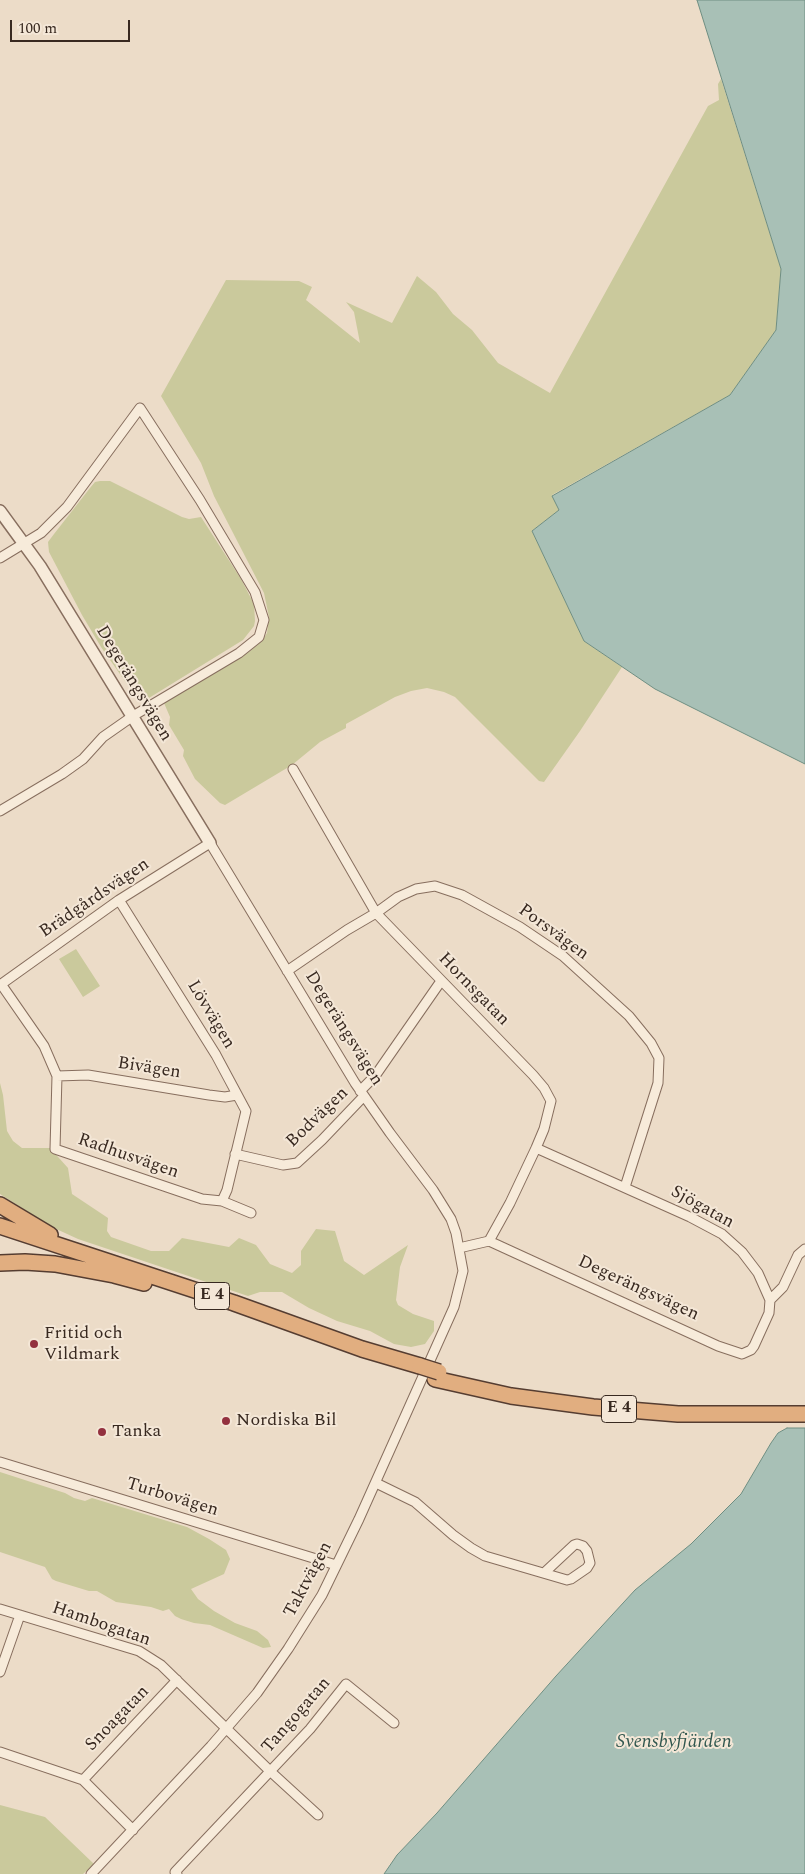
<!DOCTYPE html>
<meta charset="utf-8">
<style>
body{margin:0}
#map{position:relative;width:805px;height:1874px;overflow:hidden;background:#ecdcc8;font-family:Spectral,serif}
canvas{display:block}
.scale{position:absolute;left:10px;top:20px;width:120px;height:22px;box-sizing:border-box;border:2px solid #382920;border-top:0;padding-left:6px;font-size:15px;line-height:18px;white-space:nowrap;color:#382920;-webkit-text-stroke:4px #f4e7d7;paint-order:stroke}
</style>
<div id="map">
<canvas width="805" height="1874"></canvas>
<div class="scale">100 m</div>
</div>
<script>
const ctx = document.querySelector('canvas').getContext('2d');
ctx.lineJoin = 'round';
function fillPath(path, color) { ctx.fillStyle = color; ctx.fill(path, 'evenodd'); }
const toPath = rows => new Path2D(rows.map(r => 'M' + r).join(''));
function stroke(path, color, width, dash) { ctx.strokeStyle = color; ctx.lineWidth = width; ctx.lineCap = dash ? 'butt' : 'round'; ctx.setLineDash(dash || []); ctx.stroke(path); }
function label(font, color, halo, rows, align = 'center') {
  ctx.font = font + ' Spectral,serif'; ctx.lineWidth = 4; ctx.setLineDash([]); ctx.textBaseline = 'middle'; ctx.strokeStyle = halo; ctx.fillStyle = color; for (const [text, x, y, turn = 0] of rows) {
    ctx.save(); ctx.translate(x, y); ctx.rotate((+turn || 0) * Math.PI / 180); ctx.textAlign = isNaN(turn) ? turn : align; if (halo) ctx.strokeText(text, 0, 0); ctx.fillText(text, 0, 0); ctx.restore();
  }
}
const green = toPath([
 [721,79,781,269,776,330,730,395,552,495,559,510,532,531,584,641,622,667,580,731,544,782,539,781,455,697,444,692,427,688,411,691,395,697,346,724,346,728,320,742,292,765,225,805,220,803,195,779,183,756,184,750,169,725,170,717,164,703,250,651,262,641,267,633,269,617,264,593,214,496,201,463,161,396,226,280,299,281,312,287,306,300,360,343,354,312,346,302,392,323,417,276,436,292,453,314,472,330,498,363,550,393,708,106,719,100,718,84],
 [100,481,110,481,182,517,189,519,201,517,241,579,254,604,255,621,254,626,243,640,144,701,136,697,101,647,82,615,49,552,48,542,54,534,90,488,95,482],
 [76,949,100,986,83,997,59,959],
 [0,1083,3,1095,7,1131,13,1141,22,1148,50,1148,68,1168,72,1194,108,1218,107,1231,111,1237,151,1251,169,1251,182,1238,229,1247,239,1238,256,1245,270,1264,292,1273,301,1265,301,1251,316,1229,335,1231,344,1261,364,1275,408,1245,400,1267,396,1300,398,1305,413,1314,434,1321,434,1331,425,1344,411,1347,394,1344,370,1331,337,1321,309,1308,282,1292,260,1292,248,1296,78,1239,52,1227,0,1194],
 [0,1472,65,1493,74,1498,85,1501,92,1498,187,1527,209,1539,226,1550,230,1559,224,1574,191,1589,198,1599,214,1611,235,1623,257,1631,268,1640,271,1647,263,1648,210,1625,194,1623,181,1619,175,1616,169,1609,163,1611,151,1607,116,1602,97,1591,89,1591,56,1581,52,1579,45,1567,0,1552],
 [0,1805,45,1817,94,1864,83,1874,0,1874]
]);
const water = toPath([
 [697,0,805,0,805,764,655,689,584,641,532,531,559,510,552,496,730,395,776,330,781,269,697,0],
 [787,1428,805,1428,805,1874,384,1874,397,1855,437,1813,556,1676,635,1590,691,1544,741,1494,771,1443,778,1433,787,1428]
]);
const minor = toPath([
 [0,558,41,533,67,507,140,408,200,500,255,592,264,620,259,637,239,653,133,716,103,737,83,759,62,774,0,811],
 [293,769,376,913,533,1075,544,1088,551,1101,544,1129,536,1148,510,1203,489,1241],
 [287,971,347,930,376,913,398,897,416,889,435,886,462,895,520,927,563,956,629,1016,651,1043,659,1058,658,1083,625,1187],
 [1,984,44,1046,57,1076,55,1149,202,1199,222,1201,227,1190,246,1111,216,1055,119,900],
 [0,985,119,900,210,843,355,1083,390,1133,433,1190,451,1219,456,1233,463,1271,454,1307,359,1519,322,1595,288,1649,257,1693,211,1746,91,1874],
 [57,1076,88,1075,209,1095,225,1097,237,1095],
 [360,1091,375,1076,441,981],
 [536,1148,690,1217,722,1234,742,1252,758,1273,770,1300,783,1287,798,1255,805,1249],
 [235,1154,283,1165,297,1163,322,1140,364,1096],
 [222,1201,251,1213],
 [459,1248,489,1241,718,1346,742,1354,751,1350,754,1346,769,1313,770,1300],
 [0,1462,336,1565],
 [376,1483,415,1502,453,1535,471,1548,485,1556,567,1580,571,1579,587,1568,590,1563,587,1551,583,1546,577,1544,574,1545,544,1573],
 [0,1609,139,1651,161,1665,271,1772,318,1815],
 [0,1672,20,1615],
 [0,1752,83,1780,133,1830],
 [83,1780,177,1680],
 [177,1874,175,1872,310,1729,346,1684,394,1723]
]);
const tertiary = toPath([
 [0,511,40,566,210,843]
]);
const trunk = toPath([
 [0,1205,50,1235],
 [0,1226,234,1303,362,1349,420,1366],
 [0,1263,25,1262,55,1264,114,1275,144,1283],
 [435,1379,511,1396,593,1407,678,1414,805,1414]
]);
const trunkBridge = toPath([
 [420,1366,439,1372]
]);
const markers = [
 [34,1344,5,"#93313f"],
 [226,1421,5,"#93313f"],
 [102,1432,5,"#93313f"]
];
const shields = [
 [212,1296,35],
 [619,1409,35]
];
const shieldNames = [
 ["E 4",212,1296],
 ["E 4",619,1409]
];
const streetNames = [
 ["Degerängsvägen",133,684,59],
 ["Brädgårdsvägen",95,899,-34],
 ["Porsvägen",553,933,36],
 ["Hornsgatan",473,990,46],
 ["Lövvägen",210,1015,59],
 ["Degerängsvägen",343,1029,58],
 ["Bivägen",149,1069,9],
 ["Bodvägen",318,1118,-44],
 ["Radhusvägen",128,1157,19],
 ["Sjögatan",702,1208,29],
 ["Degerängsvägen",638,1289,25],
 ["Turbovägen",172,1498,17],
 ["Taktvägen",309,1580,-62],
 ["Hambogatan",101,1625,19],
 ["Tangogatan",297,1716,-49],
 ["Snoagatan",118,1719,-46]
];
const poiNames = [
 ["Fritid och",44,1334],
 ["Vildmark",44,1355],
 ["Nordiska Bil",236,1421],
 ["Tanka",112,1432]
];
const waterNames = [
 ["Svensbyfjärden",674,1743]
];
fillPath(green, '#cac99c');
fillPath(water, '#a8c0b6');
stroke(water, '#6f8e82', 1);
stroke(minor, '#876e5e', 11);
stroke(tertiary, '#876e5e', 14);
stroke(trunk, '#553d31', 18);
stroke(minor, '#f7ebda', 9);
stroke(tertiary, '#f7ebda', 11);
stroke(trunk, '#e1ae80', 15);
stroke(trunkBridge, '#553d31', 18, []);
stroke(trunkBridge, '#e1ae80', 15);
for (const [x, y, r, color] of markers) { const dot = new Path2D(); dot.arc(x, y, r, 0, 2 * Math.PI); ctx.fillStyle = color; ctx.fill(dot); stroke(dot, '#f4e7d7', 2); }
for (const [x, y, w] of shields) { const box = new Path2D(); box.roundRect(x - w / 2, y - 13.5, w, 27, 4); ctx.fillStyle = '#f4e7d7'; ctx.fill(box); stroke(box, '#382920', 1); }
label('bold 16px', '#382920', null, shieldNames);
label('18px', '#382920', '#f4e7d7', streetNames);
label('18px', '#382920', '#f4e7d7', poiNames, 'left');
label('italic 19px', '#31574f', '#f4e7d7', waterNames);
</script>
